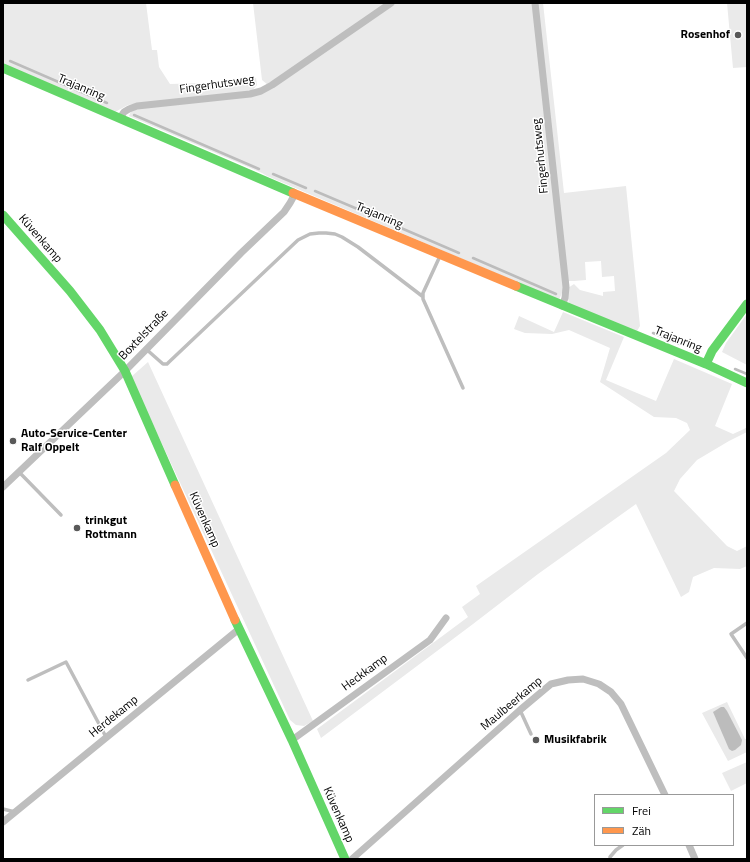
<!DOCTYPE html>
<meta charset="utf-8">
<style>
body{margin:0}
#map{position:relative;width:750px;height:862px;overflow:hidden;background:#fff;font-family:"Titillium Web",sans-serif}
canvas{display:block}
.frame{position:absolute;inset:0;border:4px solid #000;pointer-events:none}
.legend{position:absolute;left:594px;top:794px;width:140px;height:52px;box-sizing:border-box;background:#fff;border:1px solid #999;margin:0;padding:5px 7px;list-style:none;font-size:12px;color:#000}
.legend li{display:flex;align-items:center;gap:8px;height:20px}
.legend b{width:20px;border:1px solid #999}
</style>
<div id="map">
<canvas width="750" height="862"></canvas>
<div class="frame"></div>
<ul class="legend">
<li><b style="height:5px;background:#63d668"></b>Frei</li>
<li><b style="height:5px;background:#ff974d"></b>Zäh</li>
</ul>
</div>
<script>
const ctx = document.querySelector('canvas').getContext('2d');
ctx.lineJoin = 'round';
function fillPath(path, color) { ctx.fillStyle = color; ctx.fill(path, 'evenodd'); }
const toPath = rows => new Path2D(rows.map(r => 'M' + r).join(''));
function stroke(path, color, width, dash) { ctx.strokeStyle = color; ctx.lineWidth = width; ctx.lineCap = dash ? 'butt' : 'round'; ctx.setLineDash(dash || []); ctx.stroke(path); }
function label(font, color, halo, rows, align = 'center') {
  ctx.font = font + ' "Titillium Web",sans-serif'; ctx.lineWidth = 3; ctx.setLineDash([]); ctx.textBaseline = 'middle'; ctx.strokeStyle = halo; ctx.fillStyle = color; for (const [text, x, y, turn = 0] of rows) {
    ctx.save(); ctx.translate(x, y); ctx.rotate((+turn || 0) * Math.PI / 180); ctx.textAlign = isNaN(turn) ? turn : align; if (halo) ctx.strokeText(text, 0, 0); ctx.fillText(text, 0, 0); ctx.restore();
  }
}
const green = toPath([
 [3,3,146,3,152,50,157,50,159,67,170,84,205,83,256,78,257,85,252,91,135,104,128,105,115,112,3,64],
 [253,3,386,3,268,85,262,80],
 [394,3,532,3,564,288,559,300,267,176,262,173,129,116,131,111,142,108,256,95],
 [537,3,543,3,564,193,626,186,640,326,637,331,569,305,568,298,568,288,574,284,580,290,603,296,603,292,615,291,614,276,602,277,601,261,585,262,586,280,574,281,567,281],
 [727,3,747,3,747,67,733,68],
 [563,312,624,337,606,380,656,401,674,359,732,384,715,426,733,434,744,429,747,427,747,432,729,441,697,460,680,479,674,491,727,546,737,551,747,546,747,566,740,569,714,568,693,577,689,592,681,597,636,504,538,574,473,624,321,738,317,729,468,617,462,607,480,594,476,586,666,453,690,430,687,423,676,418,654,417,600,382,610,348,569,330,552,334,525,333,514,329,519,316,554,332],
 [747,314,747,365,722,352,726,343],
 [148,362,313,721,304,726,296,725,290,720,131,377],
 [727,702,745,739,747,739,747,752,728,761,702,713],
 [747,762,747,783,731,791,722,773]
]);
const water = toPath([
 [721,707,724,707,727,711,742,740,741,745,735,750,732,751,729,749,713,712]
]);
const stream = toPath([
 [10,61,107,103],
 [134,115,259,169],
 [273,174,306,188],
 [315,191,381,219],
 [394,225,459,253],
 [473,258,556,294],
 [653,333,680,344],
 [735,369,747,374]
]);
const lane = toPath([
 [440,256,423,293,423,299,463,388],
 [146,349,163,364,167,364,169,362,298,240,310,234,319,233,326,233,335,234,342,237,358,247,422,296],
 [19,472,61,515],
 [747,623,731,634,747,658],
 [28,680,66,662,106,737],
 [520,710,531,734],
 [3,809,15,812],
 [610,859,610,857,616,850,623,845]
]);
const street = toPath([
 [535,3,566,287,565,298,562,306],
 [120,118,124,112,129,109,137,106,250,94,261,91,272,85,391,3],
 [3,487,125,371,241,253,284,212,290,203,295,194],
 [292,740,430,640,446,618],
 [3,822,239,629],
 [689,845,695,859],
 [352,859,520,710,551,684,568,680,583,679,599,684,611,692,621,704,665,795]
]);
const fast = toPath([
 [3,68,293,193],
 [3,215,70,291,100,330,125,371,175,485],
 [516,286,706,364,747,383],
 [706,364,712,351,747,304],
 [235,620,292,740,345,859]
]);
const slow = toPath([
 [293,193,516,286],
 [175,485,235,620]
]);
const markers = [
 [738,35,4,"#595959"],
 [13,441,4,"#595959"],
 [77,528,4,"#595959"],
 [536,740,4,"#595959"]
];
const poiNames = [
 ["Rosenhof",730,35,"right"],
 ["Auto-Service-Center",21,434],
 ["Ralf Oppelt",21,448],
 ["trinkgut",85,521],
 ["Rottmann",85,535],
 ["Musikfabrik",544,740]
];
const streetNames = [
 ["Fingerhutsweg",217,85,-8],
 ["Trajanring",81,88,23],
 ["Fingerhutsweg",541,156,-96],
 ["Trajanring",379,216,23],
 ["Küvenkamp",40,239,49],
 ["Boxtelstraße",144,335,-46],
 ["Trajanring",678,340,22],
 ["Küvenkamp",204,520,66],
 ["Heckkamp",365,673,-36],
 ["Maulbeerkamp",512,704,-40],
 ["Herdekamp",114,717,-39],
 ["Küvenkamp",338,815,66]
];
fillPath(green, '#eaeaea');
fillPath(water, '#bcbcbc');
stroke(stream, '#bcbcbc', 2.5);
stroke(lane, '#bebebe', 3.5);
stroke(street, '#bebebe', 7);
stroke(fast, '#63d668', 9);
stroke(slow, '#ff974d', 9);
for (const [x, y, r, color] of markers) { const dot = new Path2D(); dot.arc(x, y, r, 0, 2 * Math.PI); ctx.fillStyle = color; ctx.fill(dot); stroke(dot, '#fff', 1.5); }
label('bold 12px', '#000', '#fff', poiNames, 'left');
label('12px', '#000', '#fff', streetNames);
</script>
